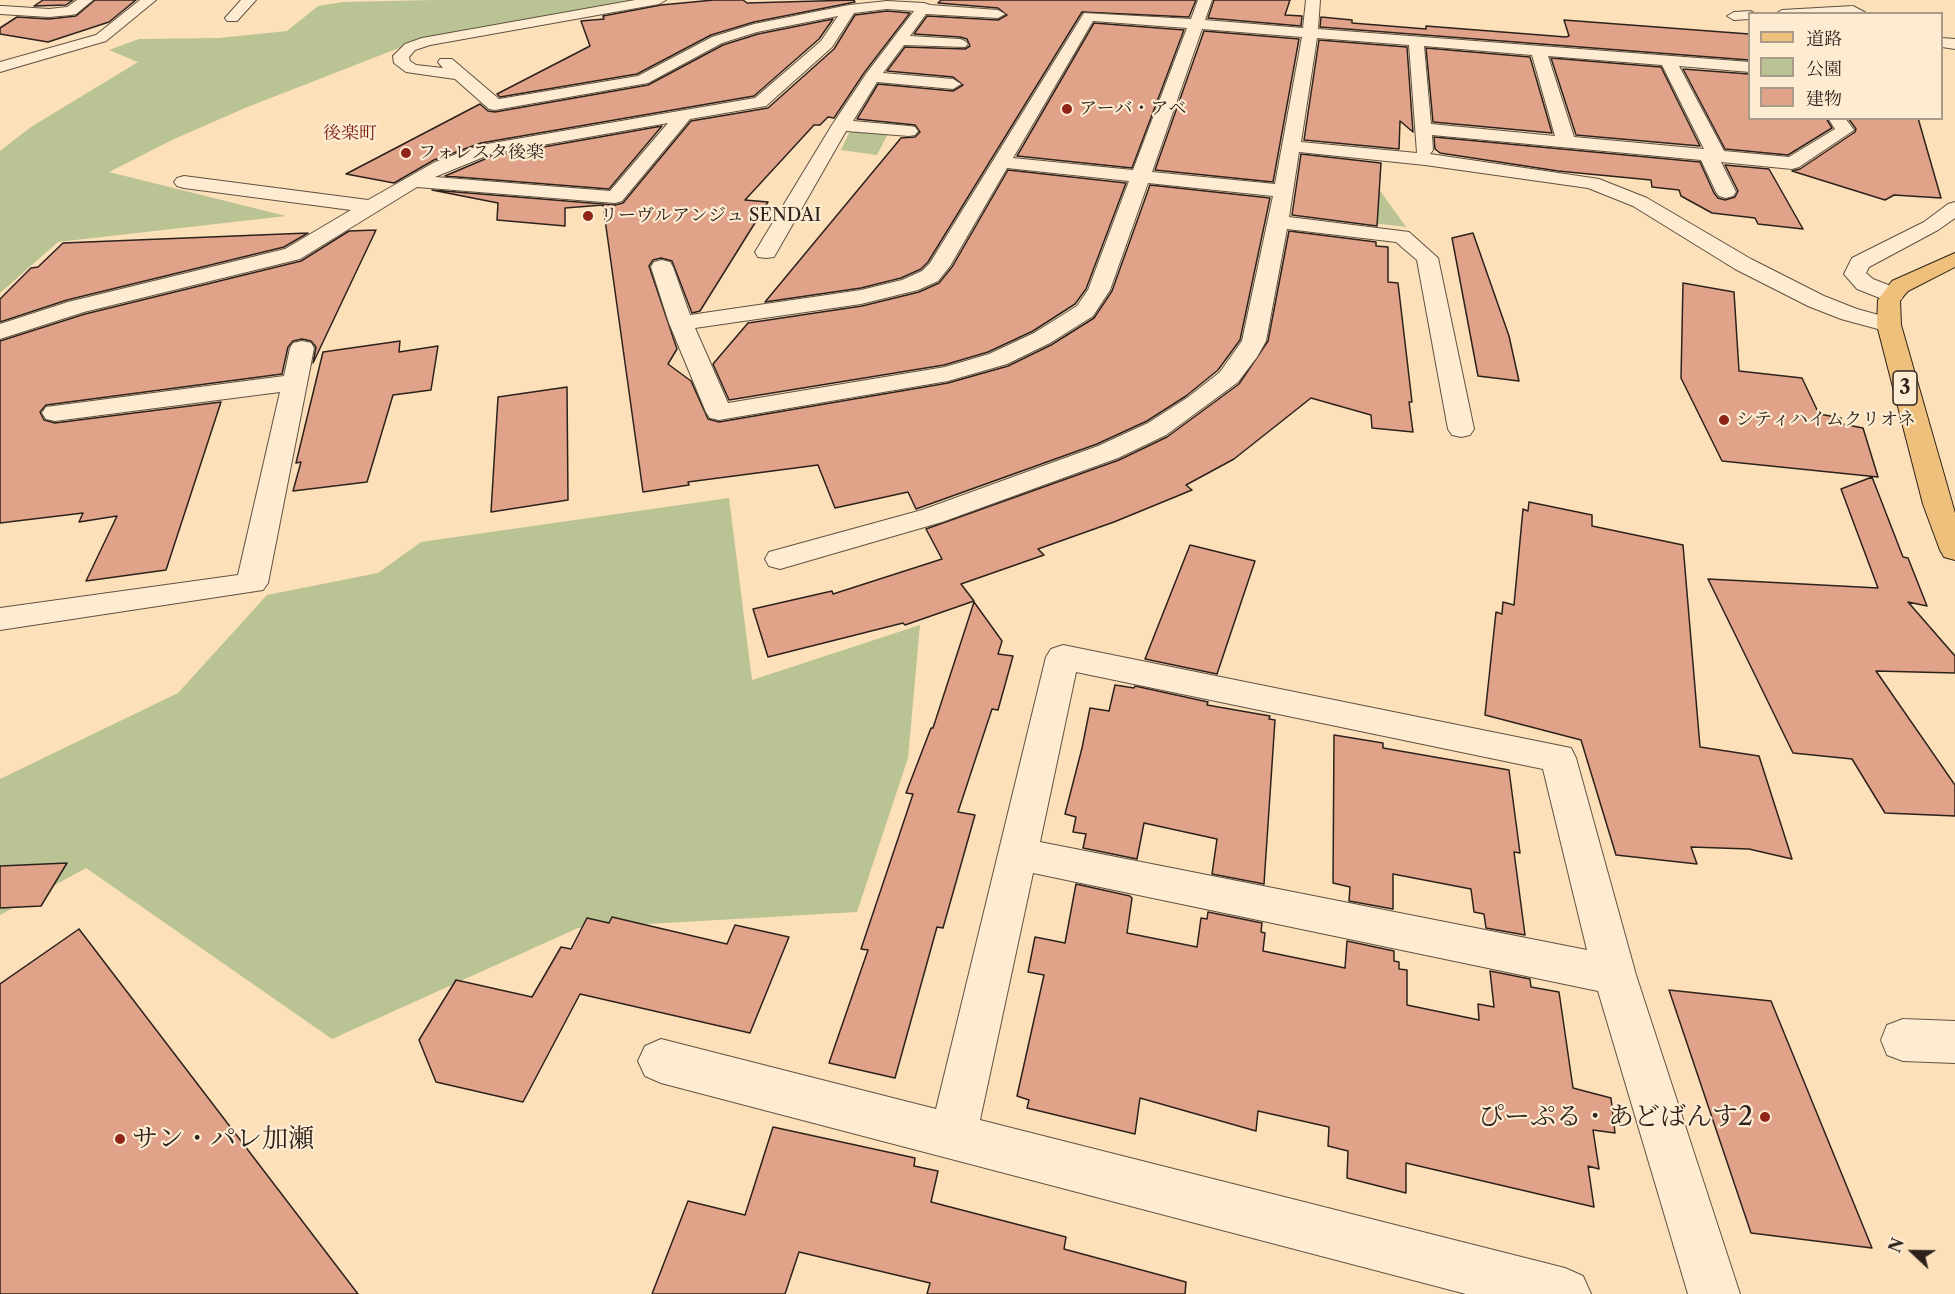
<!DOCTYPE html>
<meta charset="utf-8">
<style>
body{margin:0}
#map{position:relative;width:1955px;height:1294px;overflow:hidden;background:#fce0b9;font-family:"Libre Caslon Text","Noto Serif JP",serif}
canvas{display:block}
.legend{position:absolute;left:1748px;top:12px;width:195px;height:108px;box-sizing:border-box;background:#fdebd2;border:2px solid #a99b89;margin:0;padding:8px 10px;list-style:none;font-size:18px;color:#2c221b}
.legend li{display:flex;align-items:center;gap:12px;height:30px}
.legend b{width:30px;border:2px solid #a99b89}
.north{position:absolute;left:1883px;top:1222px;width:60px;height:60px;-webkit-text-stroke:4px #fdebd2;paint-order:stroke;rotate:292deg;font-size:16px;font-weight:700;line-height:24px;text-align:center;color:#2c221b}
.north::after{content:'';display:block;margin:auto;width:21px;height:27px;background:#2c221b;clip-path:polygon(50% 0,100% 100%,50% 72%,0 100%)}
</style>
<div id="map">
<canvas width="1955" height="1294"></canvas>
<ul class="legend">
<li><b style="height:8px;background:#eec07c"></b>道路</li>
<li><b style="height:16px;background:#bac393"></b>公園</li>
<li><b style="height:16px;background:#e0a389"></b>建物</li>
</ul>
<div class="north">N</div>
</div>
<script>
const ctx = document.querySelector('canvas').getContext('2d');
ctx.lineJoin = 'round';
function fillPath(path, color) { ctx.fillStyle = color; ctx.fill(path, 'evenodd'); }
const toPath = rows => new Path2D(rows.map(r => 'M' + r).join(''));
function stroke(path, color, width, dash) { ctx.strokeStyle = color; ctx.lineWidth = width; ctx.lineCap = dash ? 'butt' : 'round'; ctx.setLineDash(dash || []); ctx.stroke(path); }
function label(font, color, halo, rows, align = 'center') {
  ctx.font = font + ' "Libre Caslon Text","Noto Serif JP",serif'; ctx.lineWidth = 4.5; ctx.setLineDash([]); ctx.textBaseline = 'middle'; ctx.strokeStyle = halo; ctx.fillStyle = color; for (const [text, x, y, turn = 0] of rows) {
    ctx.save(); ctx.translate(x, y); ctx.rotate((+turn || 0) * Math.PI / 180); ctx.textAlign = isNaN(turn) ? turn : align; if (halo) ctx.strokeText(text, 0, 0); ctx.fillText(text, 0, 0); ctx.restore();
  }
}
const green = toPath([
 [435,0,636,0,427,37,245,108,174,139,109,172,286,216,58,242,0,293,0,151,31,127,138,62,109,50,139,39,219,38,287,31,318,6,343,2],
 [851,129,889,132,877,155,841,150],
 [1298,183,1381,192,1406,227,1307,215,1306,218,1294,209],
 [729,498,752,680,920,625,908,758,857,912,578,928,332,1039,86,868,0,915,0,779,178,693,267,595,378,573,421,542]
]);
const building = toPath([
 [43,0,73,0,66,5,34,6,43,0],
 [95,0,136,0,109,22,48,42,0,34,0,28,17,17,49,19,76,16,95,0],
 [714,0,743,0,747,3,854,0,855,2,754,22,711,35,637,74,500,97,497,94,590,46,581,21,604,19,603,16,661,5,714,0],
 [941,0,1196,0,1189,17,1082,12,928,262,921,269,901,278,861,288,765,302,901,138,915,137,920,132,915,125,857,119,878,84,953,91,963,85,953,77,887,71,905,47,965,49,970,46,967,39,960,37,914,34,927,16,998,20,1007,15,998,8,938,3,941,0],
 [1214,0,1290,0,1285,15,1302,16,1301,26,1208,18,1214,0],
 [887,11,910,13,864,73,834,118,828,117,820,125,814,125,745,200,768,202,700,311,692,313,672,261,661,258,653,260,649,266,677,349,668,364,691,381,708,419,719,422,948,383,1008,366,1051,345,1094,318,1112,291,1150,185,1270,198,1240,340,1218,370,1186,396,1147,421,1097,444,916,509,908,492,835,508,818,465,688,482,689,485,643,492,603,205,565,208,565,226,497,220,498,203,432,190,615,205,623,203,691,121,768,108,834,49,855,15,887,11],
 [1321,17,1352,20,1352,23,1426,29,1426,26,1566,37,1569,36,1564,20,1749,34,1749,60,1320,27,1321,17],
 [833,19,819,39,754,96,481,143,434,160,394,183,346,174,480,104,488,111,495,112,648,85,723,45,758,34,833,19],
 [1094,23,1184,30,1132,168,1017,156,1094,23],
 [1204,31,1299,39,1273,182,1155,170,1204,31],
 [1319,40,1407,47,1413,132,1400,121,1399,149,1304,140,1319,40],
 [1426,48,1530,57,1552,133,1433,122,1426,48],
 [1551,58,1661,67,1700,146,1576,135,1551,58],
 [1683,69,1749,74,1749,118,1826,118,1832,128,1788,155,1725,149,1683,69],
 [1848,118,1918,118,1941,198,1894,195,1885,200,1792,171,1800,169,1855,132,1856,129,1848,118],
 [662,126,609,189,445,176,492,156,662,126],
 [1434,137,1700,162,1714,193,1718,198,1725,200,1735,197,1738,191,1725,165,1769,169,1803,229,1758,224,1755,218,1712,213,1681,196,1679,190,1652,187,1651,180,1558,171,1440,153,1435,149,1434,137],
 [1301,154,1381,163,1377,226,1292,215,1301,154],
 [1008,170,1126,183,1086,289,1075,304,1033,331,988,352,944,365,729,400,713,364,748,323,862,306,919,292,939,283,952,267,1008,170],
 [376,230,313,363,316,347,311,341,302,339,293,341,288,347,282,374,46,405,40,412,44,420,55,423,221,402,166,570,86,581,117,516,79,522,83,513,0,523,0,341,85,314,301,261,349,231,376,230],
 [1289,231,1376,242,1376,246,1388,247,1388,282,1398,283,1412,402,1409,402,1413,432,1372,428,1371,415,1311,398,1234,459,1186,485,1192,490,1114,522,1038,549,1044,555,961,584,974,601,905,625,903,623,768,657,753,609,832,591,833,594,942,559,926,529,1119,460,1167,437,1239,384,1268,341,1289,231],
 [308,233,284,247,67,300,0,322,0,299,31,268,38,267,63,243,308,233],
 [1473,233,1509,336,1519,381,1478,376,1452,238,1473,233],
 [1683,283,1734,292,1739,371,1802,378,1819,414,1841,418,1842,424,1863,428,1878,477,1722,461,1681,378,1683,283],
 [400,341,399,352,438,346,431,390,393,395,367,482,293,491,301,462,296,463,323,352,400,341],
 [567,387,568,500,491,512,498,397,567,387],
 [1872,477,1903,557,1908,558,1927,606,1908,602,1955,656,1955,673,1876,671,1955,785,1955,816,1885,813,1852,759,1793,753,1708,579,1878,588,1841,489,1872,477],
 [1529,502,1592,515,1592,526,1683,545,1700,747,1759,756,1792,859,1749,849,1691,847,1697,864,1616,855,1581,740,1485,715,1496,612,1502,614,1503,602,1514,605,1523,509,1528,511,1529,502],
 [1190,545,1255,561,1217,674,1145,659,1190,545],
 [974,602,1002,641,998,654,1013,656,998,710,992,709,958,812,975,815,943,928,937,927,895,1078,829,1063,868,950,861,949,913,794,906,793,931,728,933,728,974,602],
 [1115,685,1134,688,1135,686,1208,702,1207,705,1270,716,1269,719,1275,720,1264,884,1212,874,1217,839,1144,823,1137,859,1083,848,1086,834,1073,832,1076,817,1065,814,1082,748,1090,708,1109,711,1115,685],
 [1334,735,1383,743,1383,748,1509,770,1520,853,1514,852,1525,935,1486,928,1484,914,1474,912,1471,889,1393,874,1393,909,1349,901,1350,887,1333,883,1334,735],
 [67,863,41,906,0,908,0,866,67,863],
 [1076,884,1130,896,1132,898,1127,933,1197,947,1201,918,1207,919,1208,912,1262,923,1261,932,1265,933,1263,951,1345,968,1347,941,1394,951,1394,961,1399,962,1399,969,1407,970,1407,1005,1479,1020,1478,1004,1494,1007,1490,971,1530,979,1531,987,1559,992,1573,1088,1611,1098,1615,1133,1593,1130,1599,1169,1588,1166,1594,1207,1406,1163,1406,1193,1347,1178,1348,1151,1328,1146,1329,1127,1258,1111,1256,1131,1140,1098,1135,1134,1027,1108,1029,1100,1017,1096,1044,975,1028,972,1035,937,1065,943,1076,884],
 [612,917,727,944,735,925,789,937,750,1033,580,994,523,1102,436,1082,419,1040,456,980,532,997,561,947,571,949,587,918,609,923,612,917],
 [79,929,358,1294,0,1294,0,984,79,929],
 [1669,990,1771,1001,1872,1248,1751,1233,1669,990],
 [773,1127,915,1158,914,1166,938,1171,931,1202,1066,1237,1064,1249,1186,1282,1185,1294,927,1294,930,1283,799,1252,785,1294,652,1294,688,1201,745,1215,773,1127]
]);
const minor = toPath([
 [77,0,93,0,76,14,71,15,49,17,0,14,0,6,3,6,49,9,67,7,77,0],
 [140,0,156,0,106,41,0,72,0,62,96,35,140,0],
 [241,0,256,0,237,21,227,21,225,18,241,0],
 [635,0,666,0,659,4,430,45,415,50,409,57,410,61,416,65,443,68,438,62,440,59,452,59,499,99,638,76,712,37,754,24,849,5,887,1,924,3,930,5,998,10,1005,14,998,18,926,14,910,36,960,39,965,41,968,44,965,47,904,45,883,73,953,79,961,84,953,89,877,82,853,121,909,126,915,127,918,131,915,135,909,136,846,131,774,257,766,258,758,257,755,252,832,125,866,74,914,11,887,9,854,13,832,47,766,106,690,119,622,201,615,203,417,187,300,259,84,312,0,339,0,324,68,302,285,249,351,210,184,188,177,186,174,182,177,178,184,176,368,200,435,162,481,145,755,98,821,41,838,16,757,32,722,43,648,83,495,110,489,109,455,79,406,72,394,63,393,56,405,44,422,38,635,0],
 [668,123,610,191,435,177,491,154,668,123],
 [1198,0,1212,0,1205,20,1303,28,1306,0,1320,0,1318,29,1750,62,1750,72,1679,66,1724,151,1789,157,1835,129,1828,118,1845,118,1854,130,1799,167,1792,169,1721,162,1736,192,1733,196,1726,198,1719,196,1716,192,1701,160,1432,135,1433,150,1430,154,1599,179,1647,198,1751,259,1824,296,1857,309,1897,320,1901,325,1897,330,1889,332,1841,319,1808,306,1735,269,1633,206,1588,188,1425,165,1299,152,1289,217,1409,232,1438,258,1474,429,1470,435,1461,437,1452,435,1448,429,1417,260,1396,242,1287,229,1266,341,1257,357,1238,382,1166,435,1118,458,942,522,780,569,769,566,765,559,769,552,922,510,1098,446,1148,423,1187,398,1220,372,1242,341,1273,196,1148,183,1110,290,1093,316,1050,343,1007,364,948,381,719,420,710,418,706,412,669,323,651,267,654,262,662,260,670,262,673,267,690,315,861,290,902,280,922,271,930,263,1084,13,1191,19,1198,0],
 [1093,21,1187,28,1133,170,1013,158,1093,21],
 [1202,29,1302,37,1275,184,1152,172,1202,29],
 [1317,38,1409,45,1417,153,1301,142,1317,38],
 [1424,46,1532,55,1555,136,1431,124,1424,46],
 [1548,56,1662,65,1704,149,1574,137,1548,56],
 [1007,168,1129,181,1088,290,1077,306,1034,333,989,354,945,367,728,403,695,328,861,304,918,290,938,281,950,266,1007,168],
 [1853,6,1868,14,1775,14,1782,10,1853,6],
 [1750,11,1756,14,1750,14,1750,19,1734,20,1727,16,1734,12,1750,11],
 [1942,38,1955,39,1955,49,1942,47,1942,38],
 [1955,202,1955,218,1938,230,1869,267,1866,273,1873,279,1901,290,1904,295,1901,300,1893,302,1885,300,1857,289,1844,274,1852,258,1924,222,1948,204,1955,202],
 [302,341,311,343,314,348,268,583,263,590,0,630,0,608,238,575,280,392,55,421,46,419,42,413,46,407,284,376,290,348,293,343,302,341],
 [1063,645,1571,748,1576,758,1636,975,1740,1294,1688,1294,1598,991,1033,873,980,1120,1565,1268,1583,1276,1591,1294,1466,1294,661,1083,645,1076,638,1061,645,1046,661,1039,936,1109,1046,657,1051,649,1063,645],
 [1076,672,1543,769,1587,950,1040,842,1076,672],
 [1903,1019,1955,1021,1955,1063,1903,1061,1887,1055,1881,1040,1887,1025,1903,1019]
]);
const major = toPath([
 [1955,253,1955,267,1908,291,1900,300,1901,325,1955,513,1955,560,1944,557,1940,550,1923,504,1877,325,1878,300,1892,281,1955,253]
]);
const markers = [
 [1067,109,6,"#8f2418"],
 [406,153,6,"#8f2418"],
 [588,216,6,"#8f2418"],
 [1724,420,6,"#8f2418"],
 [1765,1117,6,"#8f2418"],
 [120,1139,6,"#8f2418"]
];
const farPoinames = [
 ["アーバ・アベ",1079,109],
 ["フォレスタ後楽",418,153],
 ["リーヴルアンジュ SENDAI",600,216],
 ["シティハイムクリオネ",1736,420]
];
const farNeighbourhoodnames = [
 ["後楽町",350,134]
];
const shields = [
 [1905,388,24]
];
const shieldNames = [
 ["3",1905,388]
];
const nearPoinames = [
 ["ぴーぷる・あどばんす2",1753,1117],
 ["サン・パレ加瀬",132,1139,"left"]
];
fillPath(green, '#bac393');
fillPath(building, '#e0a389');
stroke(building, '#2c221b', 1.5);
stroke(minor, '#605242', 2);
stroke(major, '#2c221b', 2);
fillPath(minor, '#fdebd2');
fillPath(major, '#eec07c');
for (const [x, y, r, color] of markers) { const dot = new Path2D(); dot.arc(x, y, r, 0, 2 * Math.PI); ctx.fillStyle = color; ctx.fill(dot); stroke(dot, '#fdebd2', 2); }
label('18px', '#2c221b', '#fdebd2', farPoinames, 'left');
label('18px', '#7a1f14', '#fdebd2', farNeighbourhoodnames);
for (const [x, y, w] of shields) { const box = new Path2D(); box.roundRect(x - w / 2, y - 17, w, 34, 4.5); ctx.fillStyle = '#fdebd2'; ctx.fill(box); stroke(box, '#2c221b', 1.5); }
label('bold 20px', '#2c221b', null, shieldNames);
label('26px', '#2c221b', '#fdebd2', nearPoinames, 'right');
</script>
